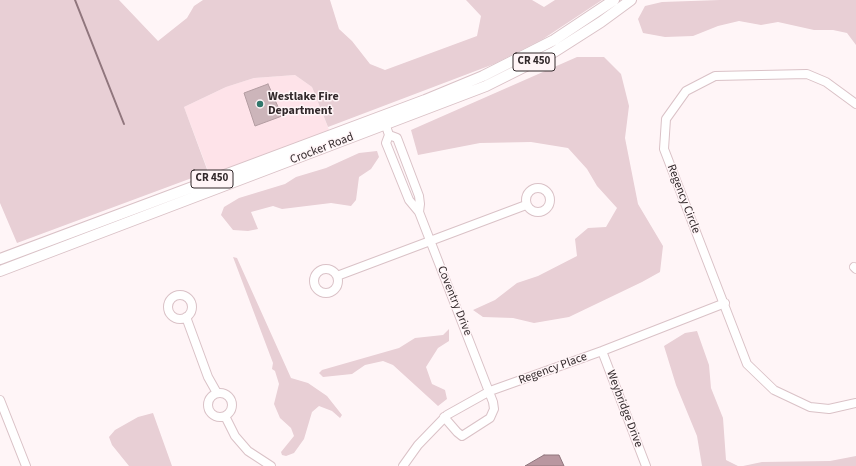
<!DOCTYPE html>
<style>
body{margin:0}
canvas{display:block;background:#fff5f7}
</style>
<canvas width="856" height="466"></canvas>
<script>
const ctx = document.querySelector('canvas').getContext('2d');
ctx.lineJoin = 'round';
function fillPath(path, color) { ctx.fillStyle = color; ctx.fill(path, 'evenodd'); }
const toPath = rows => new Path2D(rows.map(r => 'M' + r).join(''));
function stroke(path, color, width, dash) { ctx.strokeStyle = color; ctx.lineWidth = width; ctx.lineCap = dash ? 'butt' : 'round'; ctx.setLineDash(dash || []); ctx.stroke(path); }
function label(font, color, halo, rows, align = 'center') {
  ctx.font = font + ' "Source Sans 3",sans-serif'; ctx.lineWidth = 3; ctx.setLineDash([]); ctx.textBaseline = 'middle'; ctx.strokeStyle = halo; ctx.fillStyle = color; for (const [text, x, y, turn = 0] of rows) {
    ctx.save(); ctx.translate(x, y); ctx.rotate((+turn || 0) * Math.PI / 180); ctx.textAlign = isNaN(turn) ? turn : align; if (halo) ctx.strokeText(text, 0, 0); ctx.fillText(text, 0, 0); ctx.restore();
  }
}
const built = toPath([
 [295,75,312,87,329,130,210,176,184,107,226,87,254,78]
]);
const green = toPath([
 [0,0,119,0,158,41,187,18,194,6,203,0,330,0,339,29,352,41,370,64,385,70,477,36,481,16,466,0,532,0,544,7,555,0,602,0,543,39,494,64,328,127,312,87,295,75,254,78,226,87,184,107,208,172,17,243,0,203],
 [720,0,856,0,856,45,847,33,833,30,814,30,778,22,761,25,739,21,718,26,693,36,665,37,643,33,638,19,645,6,662,2],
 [577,57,604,57,621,74,629,106,625,138,638,204,663,246,660,272,642,282,569,317,534,323,513,318,483,317,473,310,495,300,517,283,538,276,577,256,575,239,588,228,606,227,617,208,597,186,587,169,568,148,531,142,480,143,418,155,411,130],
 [377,151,379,157,371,169,359,177,356,200,351,206,331,203,282,209,273,206,251,212,258,229,248,231,233,230,221,215,224,207,239,198,285,184,296,177,326,168,359,153],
 [233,257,237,258,291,378,308,383,327,396,342,415,340,418,332,411,319,406,312,412,304,439,294,453,286,456,282,455,281,452,294,436,291,428,280,418,274,404,279,384,275,371,272,369,273,363],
 [449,329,449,341,438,348,426,367,432,384,445,390,447,399,438,406,393,365,383,361,365,365,352,374,323,377,319,373,322,370,399,348,415,338,443,335],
 [697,331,709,365,711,388,723,418,726,460,738,466,702,466,697,436,676,385,664,346,685,333],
 [153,413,172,466,129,466,112,445,109,437,115,430,138,417],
 [856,456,856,466,743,466,762,462,830,461]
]);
const water = toPath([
 [544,455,559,455,564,466,525,466,544,455]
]);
const stream = toPath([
 [75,0,124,124]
]);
const building = toPath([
 [268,84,282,116,255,126,244,93,268,84]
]);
const minor = toPath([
 [856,104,826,82,807,74,715,76,686,91,666,119,664,149,747,364,774,390,810,407,829,409,856,403],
 [384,120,389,135,386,143,409,200,419,212,493,402,494,409,490,418,462,436,457,432,444,417],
 [389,135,397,138,419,196,420,204,419,212],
 '526 200a12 12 0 1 1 24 0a12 12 0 1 1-24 0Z',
 [854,267,856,269],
 '314 281a12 12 0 1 1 24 0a12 12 0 1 1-24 0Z',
 [337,276,526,205],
 '168 307a12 12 0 1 1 24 0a12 12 0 1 1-24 0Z',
 [186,317,208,377,217,393],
 [602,351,646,466],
 '208 405a12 12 0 1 1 24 0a12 12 0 1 1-24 0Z',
 [0,400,26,466],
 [225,416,235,436,248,451,271,466],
 [403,466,418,445,447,415,490,391,602,351,725,303]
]);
const major = toPath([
 [0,259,425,100,483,76,554,40,614,0],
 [0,271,486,86,554,52,601,22,631,0]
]);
const markers = [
 [260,104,4,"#31776c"]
];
const shields = [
 [534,62,42],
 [212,179,42]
];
const shieldNames = [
 ["CR 450",534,62],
 ["CR 450",212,179]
];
const poiNames = [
 ["Westlake Fire",268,97],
 ["Department",268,111]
];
const streetNames = [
 ["Crocker Road",322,149,-21],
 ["Regency Circle",683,199,69],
 ["Coventry Drive",454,301,68],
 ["Regency Place",553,369,-20],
 ["Weybridge Drive",624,409,69]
];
fillPath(built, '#fee3e9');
fillPath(green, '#e8cfd5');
fillPath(water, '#b997a0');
stroke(water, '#90767d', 1);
stroke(stream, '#90767d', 2);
fillPath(building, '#ccb5ba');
stroke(building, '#b49da2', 1);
stroke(minor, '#dac2c7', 10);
stroke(major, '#dac2c7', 12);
stroke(minor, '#fff', 8);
stroke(major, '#fff', 10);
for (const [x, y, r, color] of markers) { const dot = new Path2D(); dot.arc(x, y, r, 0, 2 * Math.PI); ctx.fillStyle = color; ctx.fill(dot); stroke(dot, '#fff5f7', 1.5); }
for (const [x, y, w] of shields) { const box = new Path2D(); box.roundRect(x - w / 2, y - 9, w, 18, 3); ctx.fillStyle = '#fff5f7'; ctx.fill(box); stroke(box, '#32292b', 1); }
label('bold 11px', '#32292b', null, shieldNames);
label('bold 12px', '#32292b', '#fff5f7', poiNames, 'left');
label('12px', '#32292b', '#fff5f7', streetNames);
</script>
